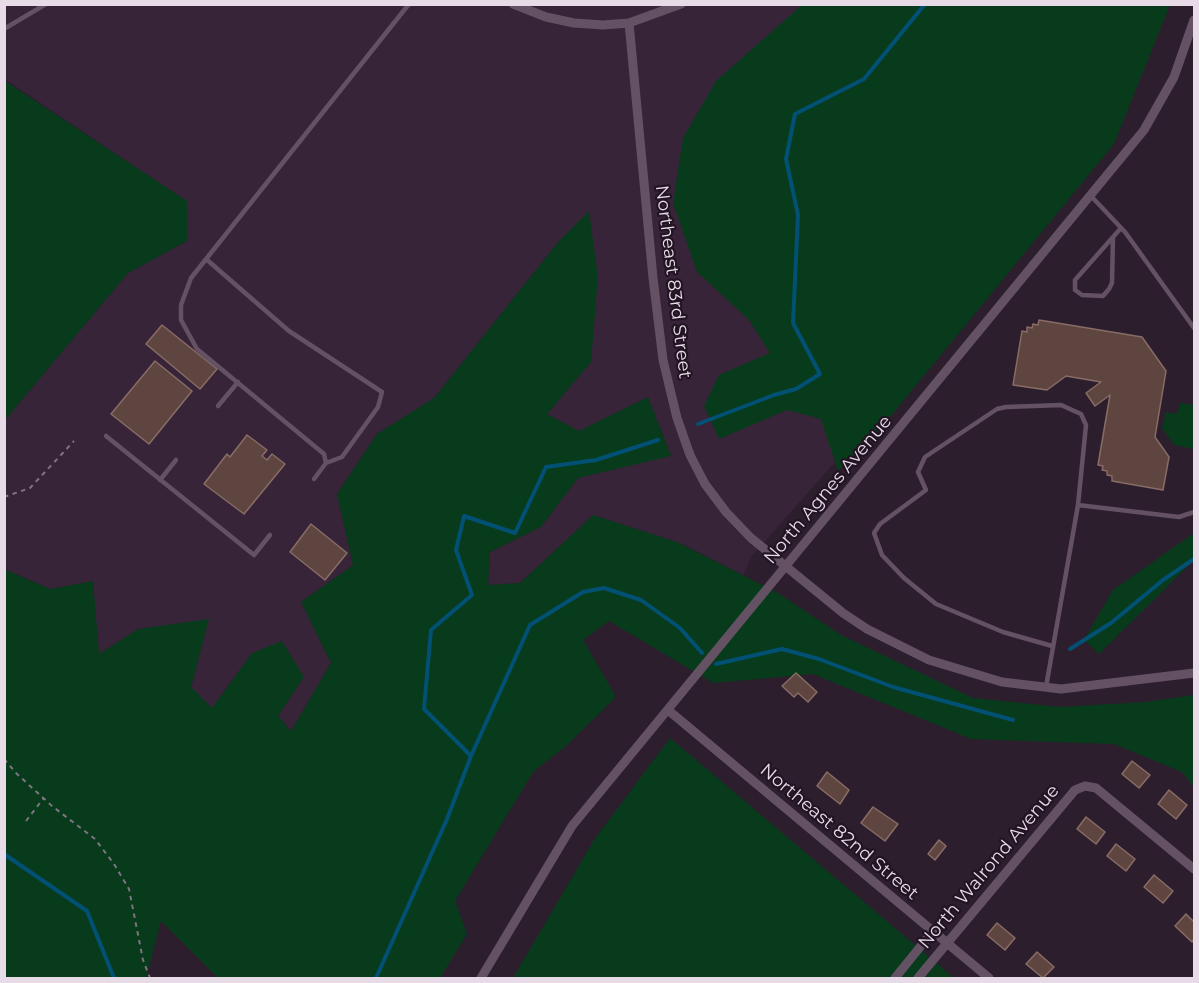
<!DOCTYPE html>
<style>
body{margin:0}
#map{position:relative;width:1199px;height:983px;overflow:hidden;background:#2d1e2e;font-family:Montserrat,sans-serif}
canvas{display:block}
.frame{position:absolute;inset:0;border:6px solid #e6dbe6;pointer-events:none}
</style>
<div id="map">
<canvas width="1199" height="983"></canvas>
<div class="frame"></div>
</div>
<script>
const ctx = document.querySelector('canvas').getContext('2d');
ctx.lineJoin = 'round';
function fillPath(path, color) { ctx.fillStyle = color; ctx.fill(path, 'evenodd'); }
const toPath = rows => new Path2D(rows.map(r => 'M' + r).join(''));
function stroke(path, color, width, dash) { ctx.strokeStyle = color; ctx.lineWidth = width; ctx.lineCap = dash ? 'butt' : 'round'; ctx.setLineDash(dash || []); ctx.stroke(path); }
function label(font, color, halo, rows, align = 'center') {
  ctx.font = font + ' Montserrat,sans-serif'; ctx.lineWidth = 4.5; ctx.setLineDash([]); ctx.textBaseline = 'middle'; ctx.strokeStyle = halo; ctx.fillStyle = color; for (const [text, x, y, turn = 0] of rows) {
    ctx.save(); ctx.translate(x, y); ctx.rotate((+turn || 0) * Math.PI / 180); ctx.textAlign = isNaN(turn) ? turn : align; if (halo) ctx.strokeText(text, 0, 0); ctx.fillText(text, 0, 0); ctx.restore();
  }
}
const built = toPath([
 [5,5,1138,5,842,454,751,557,743,575,685,545,593,515,520,583,488,585,490,552,541,527,578,478,671,455,648,397,579,432,547,414,591,362,559,241,434,398,377,434,337,494,353,565,301,602,331,663,291,731,278,716,252,653,212,708,191,688,208,620,138,629,98,655,93,581,50,589,5,569,5,420,128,273,187,241,186,201,5,79]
]);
const green = toPath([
 [802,5,1170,5,1114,144,872,439,838,471,821,419,787,410,719,439,704,406,719,375,770,353,749,320,697,272,673,203,683,138,716,81],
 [5,81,187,201,187,241,128,273,5,420],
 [589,211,598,277,591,362,547,414,579,431,648,397,671,456,578,478,541,527,490,552,488,585,520,583,593,515,677,542,778,593,841,635,973,698,1060,707,1145,702,1194,695,1194,787,1182,772,1114,744,971,739,813,674,713,683,609,621,583,640,616,697,567,745,533,772,455,901,467,934,440,978,218,978,161,921,146,978,5,978,4,569,50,589,93,581,99,654,138,629,209,619,191,687,212,708,252,653,282,641,304,677,278,716,291,731,331,663,301,602,353,565,337,494,377,434,434,398,559,241],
 [1180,403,1194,405,1194,449,1174,445,1162,428,1166,412,1177,414],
 [1194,533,1194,560,1099,654,1084,640,1113,590],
 [670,738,954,978,513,978,594,840]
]);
const stream = toPath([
 [698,424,774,395,796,389,820,374,793,323,798,215,786,159,795,114,864,79,925,4],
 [1070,649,1111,623,1163,580,1194,559],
 [716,664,782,649,819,659,893,687,1013,720],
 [471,756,530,625,583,592,604,588,641,600,680,628,702,653],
 [4,854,87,911,114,978],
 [376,978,447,819,471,756,424,709,431,630,472,595,456,550,464,516,515,533,546,467,596,460,658,440]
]);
const building = toPath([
 [1039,320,1142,337,1166,371,1155,437,1169,457,1163,490,1112,481,1112,476,1107,475,1107,471,1102,470,1103,466,1098,465,1110,395,1095,406,1086,393,1101,382,1066,376,1047,390,1013,385,1022,331,1027,332,1027,327,1032,328,1033,324,1038,325,1039,320],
 [162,325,217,369,200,389,146,344,162,325],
 [155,361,192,391,149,444,111,414,155,361],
 [247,435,267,450,262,456,267,460,272,454,285,464,244,514,204,484,227,454,230,457,247,435],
 [311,524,347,553,325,580,290,552,311,524],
 [796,673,817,692,808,702,798,693,794,697,782,686,796,673],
 [1132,761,1150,775,1139,788,1122,774,1132,761],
 [827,772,849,790,840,804,817,786,827,772],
 [1169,790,1187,805,1176,819,1158,804,1169,790],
 [873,807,898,824,885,841,861,823,873,807],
 [1086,817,1105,832,1096,844,1077,829,1086,817],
 [939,840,946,846,935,860,928,854,939,840],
 [1116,844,1135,859,1126,871,1107,856,1116,844],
 [1154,875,1173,891,1163,903,1144,887,1154,875],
 [1186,914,1194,922,1194,939,1192,942,1175,926,1186,914],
 [997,923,1015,938,1005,950,987,935,997,923],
 [1037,952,1054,967,1043,978,1026,964,1037,952]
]);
const path = toPath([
 [4,497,30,488,74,441],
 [4,759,17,774,52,806,95,839,114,864,129,889,143,960,150,978],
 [26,821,43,799]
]);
const lane = toPath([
 [4,29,46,4],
 [1091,196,1125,232,1194,328],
 [1113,237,1112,283,1109,289,1103,296,1082,295,1075,290,1075,280,1121,228],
 [206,259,289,331,382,392,378,407,342,457,326,463],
 [218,406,238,382],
 [106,436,254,555,270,535],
 [314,479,326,463,324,454,197,349,181,320,181,305,191,278,409,4],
 [160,480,176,460],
 [1078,505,1179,517,1194,512],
 [1046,687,1078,505,1086,425,1081,414,1061,405,1006,407,997,409,925,457,918,472,926,490,880,524,874,533,882,555,904,578,936,604,1003,632,1052,646]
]);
const street = toPath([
 [513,4,546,17,574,23,603,25,629,23,681,4],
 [629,23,653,278,663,360,677,418,690,455,705,484,726,512,751,538,843,613,867,629,929,660,1002,682,1061,689,1194,673],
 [668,710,989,978],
 [481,978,572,826,1144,130,1174,77,1194,20],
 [895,978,933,931],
 [918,978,1075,790,1085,786,1096,788,1194,869]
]);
const streetNames = [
 ["Northeast 83rd Street",673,282,83],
 ["North Agnes Avenue",828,490,-50],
 ["Northeast 82nd Street",839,832,40],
 ["North Walrond Avenue",989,867,-50]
];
fillPath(built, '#382439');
fillPath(green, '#073b1c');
stroke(stream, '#025074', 4);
fillPath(building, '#5f453f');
stroke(building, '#886c66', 1.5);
stroke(path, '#817481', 2, [4.5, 4.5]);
stroke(lane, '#645264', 4.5);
stroke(street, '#645264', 9);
label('18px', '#e6dbe6', '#231424', streetNames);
</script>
